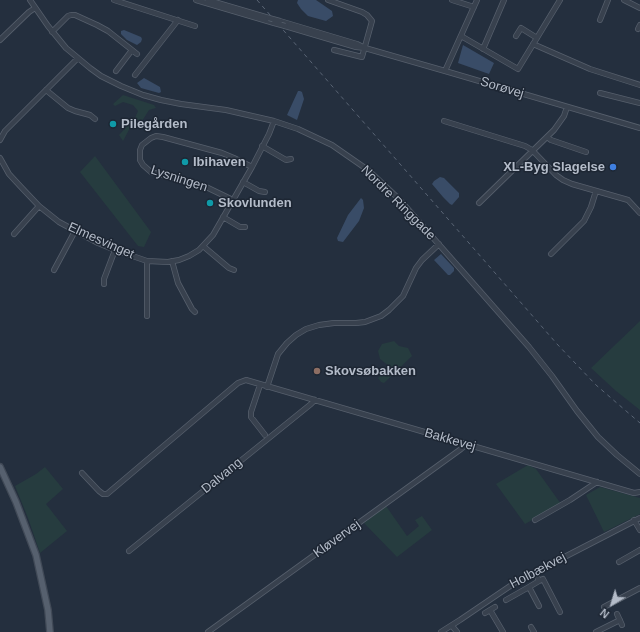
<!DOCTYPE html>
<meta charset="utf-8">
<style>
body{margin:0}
#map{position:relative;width:640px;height:632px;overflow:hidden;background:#242f3e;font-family:Helvetica,sans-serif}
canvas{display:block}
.north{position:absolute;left:592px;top:584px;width:40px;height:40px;-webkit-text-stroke:3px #1d2633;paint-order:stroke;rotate:218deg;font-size:11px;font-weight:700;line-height:16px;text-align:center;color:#b4bcc9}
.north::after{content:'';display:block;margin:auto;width:14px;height:18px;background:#b4bcc9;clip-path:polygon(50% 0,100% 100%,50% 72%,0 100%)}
</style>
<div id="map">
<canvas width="640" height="632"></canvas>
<div class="north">N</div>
</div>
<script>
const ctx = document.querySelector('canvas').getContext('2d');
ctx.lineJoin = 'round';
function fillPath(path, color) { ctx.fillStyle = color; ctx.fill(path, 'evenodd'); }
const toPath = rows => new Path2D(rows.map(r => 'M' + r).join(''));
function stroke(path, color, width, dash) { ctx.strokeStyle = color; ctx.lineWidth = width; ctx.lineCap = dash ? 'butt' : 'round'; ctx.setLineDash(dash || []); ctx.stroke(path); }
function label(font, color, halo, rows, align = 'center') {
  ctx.font = font + ' Helvetica,sans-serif'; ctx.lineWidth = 3; ctx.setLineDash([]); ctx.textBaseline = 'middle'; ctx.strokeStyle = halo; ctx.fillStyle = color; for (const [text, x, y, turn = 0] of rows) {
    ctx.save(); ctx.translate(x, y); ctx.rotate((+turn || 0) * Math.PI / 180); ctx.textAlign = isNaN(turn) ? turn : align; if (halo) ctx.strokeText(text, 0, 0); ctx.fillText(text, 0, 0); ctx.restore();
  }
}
const green = toPath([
 [123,95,154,105,156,108,149,110,142,121,131,126,123,141,119,135,135,118,138,111,133,105,123,102,115,106,113,104],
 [95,156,151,232,144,247,138,246,80,172],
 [640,321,640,410,616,391,591,368],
 [394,341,399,346,408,348,412,356,384,383,381,382,378,378,388,370,389,366,380,359,378,351,382,344],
 [528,465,536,469,561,504,525,524,496,484],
 [45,467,63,489,46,504,67,531,40,553,28,518,15,486,36,474],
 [600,487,640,498,640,514,604,532,586,495],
 [386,506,407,536,419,526,415,520,422,516,432,530,397,557,364,523]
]);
const water = toPath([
 [298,0,316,0,332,11,333,16,326,21,308,16,301,9,297,3],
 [124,30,141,37,142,39,141,42,137,45,127,40,121,34,121,31],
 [463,45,494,63,489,74,458,63],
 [144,78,160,87,161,92,159,93,141,88,137,83],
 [298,91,300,91,302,92,304,99,297,120,287,115],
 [440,177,444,178,459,193,459,197,452,205,450,204,443,197,432,184,434,181],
 [361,198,363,200,364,208,359,221,343,242,338,241,337,238,348,215],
 [441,254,454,268,454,271,450,275,448,275,434,260]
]);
const minor = toPath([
 [30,0,48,26,66,48,90,68,101,76,121,86,143,95,161,100,181,104,226,110,274,121,298,129,332,145,368,170,399,199,529,347,552,376,577,411,598,437,617,455,640,474],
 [114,0,195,26],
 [196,0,274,23],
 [208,0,269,18],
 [328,0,362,12,367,15,372,21,362,57,334,50],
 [452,0,474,7],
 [624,0,640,8],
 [600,20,608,0],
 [280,21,357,44,363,47],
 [285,26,356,47,365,48,445,71,640,128],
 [638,29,640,25],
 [52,32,68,16,71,15,75,15,97,25,108,31,132,50,116,71],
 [461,36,518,69,560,0],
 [516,36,521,28,537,38],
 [0,40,29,12,35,8],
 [533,44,590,69,640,85],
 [483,49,504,0],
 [132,50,137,54],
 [445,71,477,0],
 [135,75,178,20],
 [46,90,68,108,75,111,90,115,95,119],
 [600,93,640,103],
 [444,121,525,146,532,150,556,175,563,180,572,184,628,200,640,213],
 [547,137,551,140,586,152],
 [0,140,5,131,78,58],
 [262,146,286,160,291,159],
 [0,158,9,174,21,187,39,206,59,222,98,243,115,250,147,261,168,262,179,260,189,256,199,250,213,235,252,167,269,134,274,121],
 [243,182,259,191,265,192],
 [233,200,204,186,151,172,143,165,140,160,140,150,142,145,151,138,156,136,163,137,222,153,234,158,252,167],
 [479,203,554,130,564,116,567,107],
 [223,217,240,227,245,227],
 [14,234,39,206],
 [203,246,229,268,234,270],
 [551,254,584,221,591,207,596,191],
 [172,261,178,283,192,309,195,312],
 [54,270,75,231],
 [104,284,104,279,115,250],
 [147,316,147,261],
 [260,385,251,412,251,417,265,435],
 [267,387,278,354,287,343,296,335,306,329,319,325,334,323,356,323,365,322,381,316,389,310,403,296,416,268,422,260,439,244],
 [82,473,99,491,103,494,107,494,238,383,246,380,634,493,640,492],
 [535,520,570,500,597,482],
 [634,520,640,530],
 [129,551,311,404,315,400],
 [619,562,640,550],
 [535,572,539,581,529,587,539,606],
 [539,581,543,579,560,612],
 [506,600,529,587],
 [604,607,640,588],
 [490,610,503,632],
 [485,613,495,607],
 [617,614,622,625],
 [452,626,457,632],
 [531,627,534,632],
 [208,632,461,449,466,445],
 [441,632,460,620,516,582,640,518],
 [596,632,620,620]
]);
const major = toPath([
 [0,467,16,502,36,555,48,610,50,632]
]);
const rail = toPath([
 [257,0,557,344,596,385,640,423]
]);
const minorBridge = toPath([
 [269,18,280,21],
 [274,23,285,26]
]);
const markers = [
 [113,124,4,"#0f9aa8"],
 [185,162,4,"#0f9aa8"],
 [613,167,4,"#3f7fe0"],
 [210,203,4,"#0f9aa8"],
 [317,371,4,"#8d6e63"]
];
const streetNames = [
 ["Sorøvej",502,88,17],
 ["Lysningen",179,179,18],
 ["Nordre Ringgade",398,203,45],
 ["Elmesvinget",101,241,24],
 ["Bakkevej",450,440,16],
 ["Dalvang",222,476,-39],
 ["Kløvervej",337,539,-36],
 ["Holbækvej",538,571,-28]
];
const poiNames = [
 ["Pilegården",121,124],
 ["Ibihaven",193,162],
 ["XL-Byg Slagelse",605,167,"right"],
 ["Skovlunden",218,203],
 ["Skovsøbakken",325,371]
];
fillPath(green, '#263c3f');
fillPath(water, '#394c67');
stroke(minor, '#565f6c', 6);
stroke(major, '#414a57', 8);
stroke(minor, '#38414e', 4.5);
stroke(major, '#56606e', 5.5);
stroke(rail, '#5a6575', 1, [4, 4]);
stroke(minorBridge, '#565f6c', 6, []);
stroke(minorBridge, '#38414e', 4.5);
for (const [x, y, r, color] of markers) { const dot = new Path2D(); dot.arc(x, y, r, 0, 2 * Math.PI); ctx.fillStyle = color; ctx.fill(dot); stroke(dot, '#1d2633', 1.5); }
label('13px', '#b4bcc9', '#1d2633', streetNames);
label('bold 13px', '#b4bcc9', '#1d2633', poiNames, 'left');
</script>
